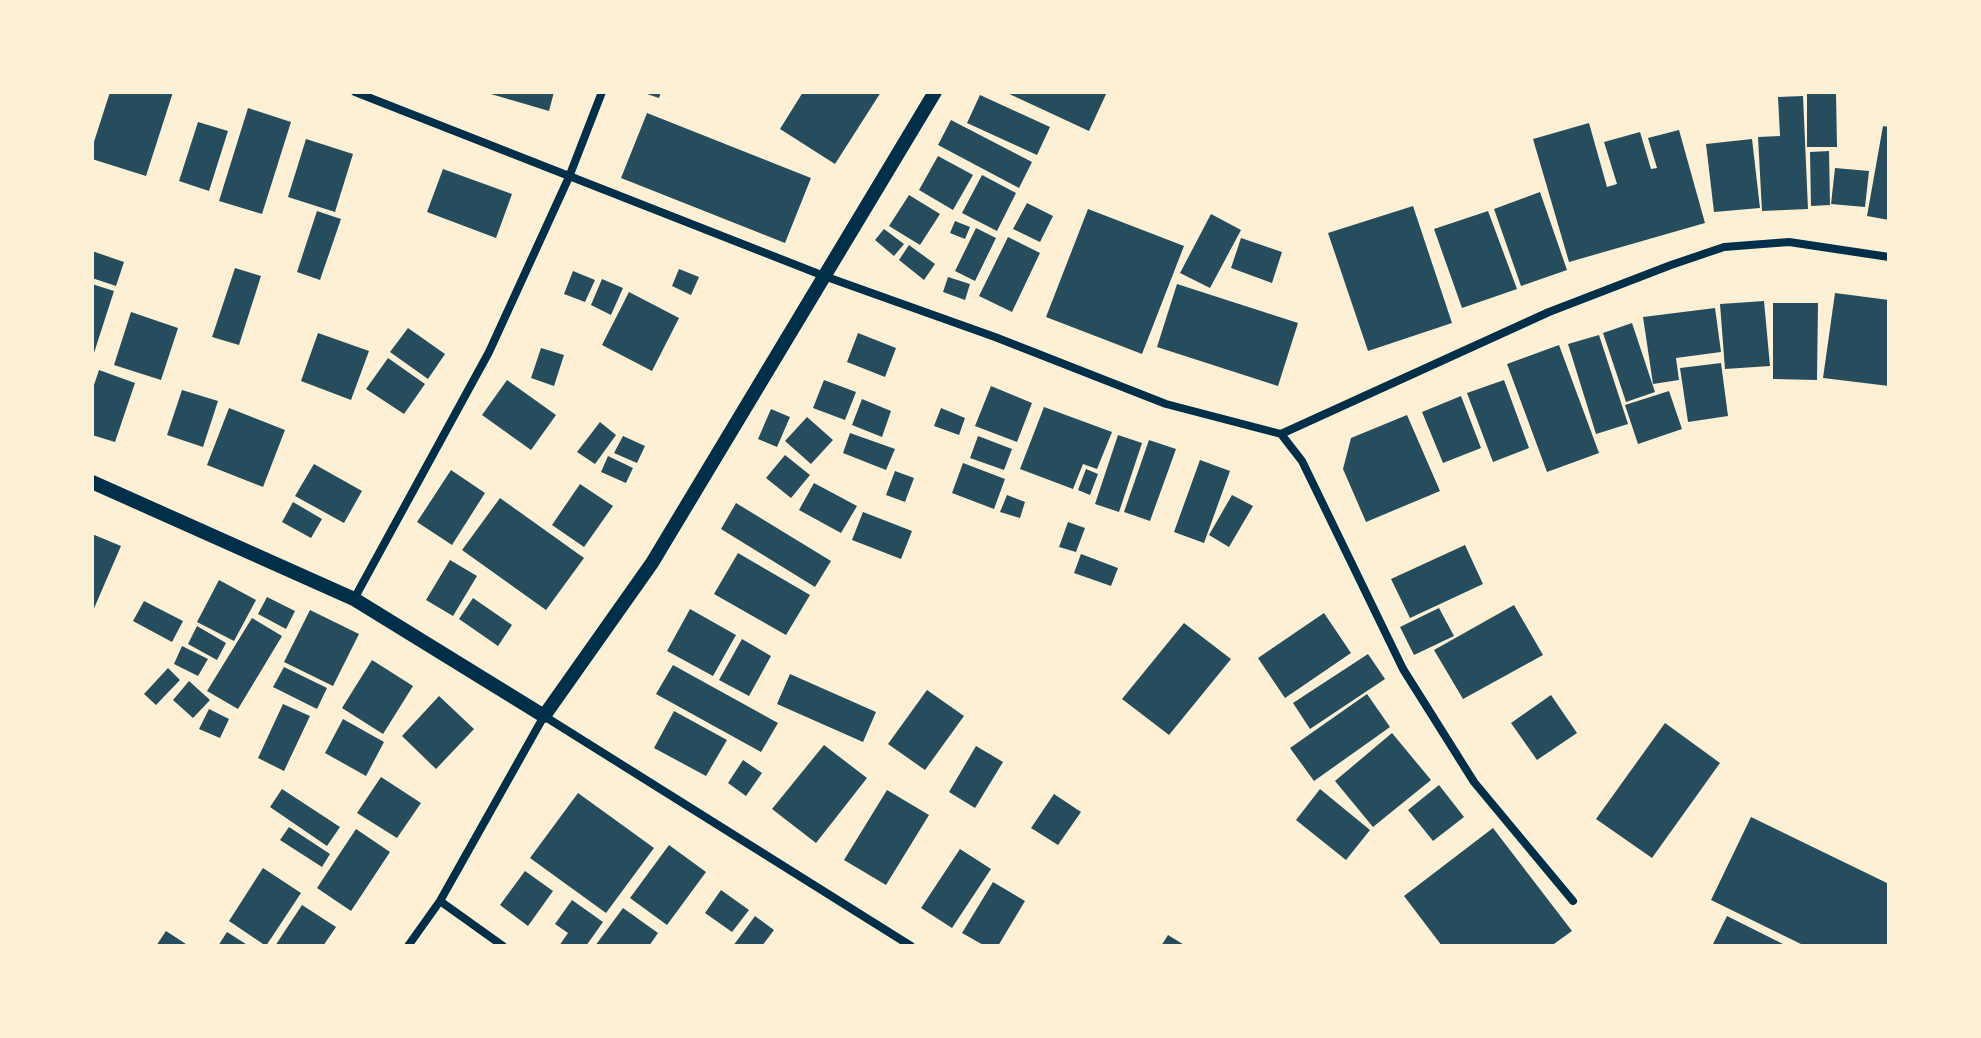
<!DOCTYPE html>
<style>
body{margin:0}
#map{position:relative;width:1981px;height:1038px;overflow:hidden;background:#fdf0d5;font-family:"Asap Condensed",sans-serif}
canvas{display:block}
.frame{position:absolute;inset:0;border:94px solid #fdf0d5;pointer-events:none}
</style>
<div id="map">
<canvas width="1981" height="1038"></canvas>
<div class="frame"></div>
</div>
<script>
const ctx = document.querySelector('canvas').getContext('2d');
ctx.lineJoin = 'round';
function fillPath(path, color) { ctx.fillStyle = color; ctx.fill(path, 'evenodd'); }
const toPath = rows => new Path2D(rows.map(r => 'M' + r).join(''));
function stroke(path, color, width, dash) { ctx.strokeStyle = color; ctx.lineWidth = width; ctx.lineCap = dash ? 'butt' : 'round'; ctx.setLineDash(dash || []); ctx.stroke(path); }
const building = toPath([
 [110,92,173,92,146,176,92,159,92,148],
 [484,92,554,92,549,111],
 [641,92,661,92,659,98],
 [803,92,881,92,835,164,780,129],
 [1005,92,1107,92,1089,131],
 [1807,92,1836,92,1837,147,1807,147],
 [980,95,1050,127,1037,155,967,123],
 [1803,96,1808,209,1762,211,1758,137,1780,136,1778,97],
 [248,108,291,122,262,214,219,201],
 [647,113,811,178,785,243,621,178],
 [951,120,1032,162,1019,188,938,145],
 [198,122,228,131,209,191,179,181],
 [1589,123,1607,187,1617,184,1604,142,1640,132,1651,169,1657,168,1648,138,1679,130,1705,223,1569,262,1533,139],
 [1883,126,1889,127,1889,220,1867,216],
 [306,139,353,154,335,212,288,197],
 [1752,139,1760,208,1714,212,1706,144],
 [1829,151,1830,205,1811,206,1810,152],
 [938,156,973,175,953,210,919,190],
 [1835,168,1869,171,1865,207,1831,204],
 [443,169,512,194,496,238,427,212],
 [982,175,1016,193,997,231,962,213],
 [1540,192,1567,270,1521,286,1494,209],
 [909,195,940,214,920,245,889,226],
 [1027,203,1053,216,1040,242,1013,229],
 [1413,206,1452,323,1368,351,1328,233],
 [1088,209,1184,246,1142,354,1046,317],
 [317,211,341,219,320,280,297,272],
 [1488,211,1517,289,1462,308,1434,229],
 [1211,214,1241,230,1210,288,1180,273],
 [955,221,970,227,965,239,950,233],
 [976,228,996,238,975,281,955,271],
 [884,229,904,244,894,256,875,240],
 [1008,237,1040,253,1012,312,979,296],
 [1241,238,1282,252,1272,283,1231,268],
 [909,245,935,264,924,280,899,260],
 [92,251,124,262,116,286,92,278],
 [235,268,261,276,239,345,212,337],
 [679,269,699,277,691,295,672,286],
 [573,271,595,280,585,302,564,294],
 [948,277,970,284,965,300,943,292],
 [602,279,623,288,611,315,591,305],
 [92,284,114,291,93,356,92,356],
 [1177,284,1298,323,1278,386,1157,347],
 [629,292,679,318,652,371,602,345],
 [1835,293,1889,300,1889,386,1823,378],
 [1764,301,1770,366,1725,369,1720,304],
 [1773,303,1818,303,1817,380,1773,379],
 [1715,308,1721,352,1676,358,1679,380,1653,384,1643,317],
 [131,312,178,328,161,380,114,365],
 [1632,323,1655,392,1626,402,1603,333],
 [408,328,445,354,428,379,390,352],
 [318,333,369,351,351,400,301,381],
 [858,333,896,348,885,377,847,362],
 [1599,335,1628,424,1596,434,1568,344],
 [1559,345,1599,453,1547,472,1507,364],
 [541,348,564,355,554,386,531,378],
 [388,358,425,384,404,414,366,389],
 [1721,363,1728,416,1688,422,1680,368],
 [99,370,135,383,115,442,92,435,92,391],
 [507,380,556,415,531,450,482,415],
 [824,380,856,392,845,420,813,408],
 [1504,380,1529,448,1493,462,1467,393],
 [991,386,1032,403,1017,442,975,426],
 [182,390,218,401,203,447,167,435],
 [1669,391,1682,429,1638,444,1625,405],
 [1461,396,1481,448,1443,463,1422,412],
 [862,399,891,411,882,437,852,425],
 [1044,407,1112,432,1097,469,1083,464,1073,489,1020,469],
 [229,408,285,430,263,487,207,465],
 [941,408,965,418,959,435,934,426],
 [771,409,790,417,777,447,758,439],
 [1407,415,1440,491,1366,522,1343,469,1351,438],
 [807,417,833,440,811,464,785,441],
 [600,422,616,435,595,464,577,452],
 [850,433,895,449,886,470,843,453],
 [1118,435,1142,443,1119,512,1095,504],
 [623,436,645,446,637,463,614,453],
 [978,436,1012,449,1004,470,970,458],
 [1149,440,1176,449,1150,521,1124,512],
 [785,455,810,475,791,498,766,478],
 [608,456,633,468,626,483,601,472],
 [1200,460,1230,471,1204,543,1174,532],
 [963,463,1005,479,994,509,952,493],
 [314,464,362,491,344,523,295,496],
 [1086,469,1098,474,1090,495,1078,490],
 [451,470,485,493,452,545,417,522],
 [895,471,914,478,905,502,886,495],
 [814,483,857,506,841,533,799,510],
 [580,484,613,506,584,547,552,525],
 [1007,495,1025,502,1020,518,1000,512],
 [1232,495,1253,506,1229,547,1209,535],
 [500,498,584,558,546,610,462,550],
 [293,502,322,519,311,538,282,522],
 [736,503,831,561,815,587,721,529],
 [863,512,912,531,901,559,852,540],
 [1068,522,1085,528,1076,552,1059,547],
 [92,534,121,546,92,613],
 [1465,545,1483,584,1410,618,1391,579],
 [738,553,810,595,786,635,714,594],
 [1081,554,1118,568,1111,586,1074,573],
 [450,560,477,576,453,616,426,600],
 [219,580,256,600,234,641,197,622],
 [267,597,295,611,286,629,258,614],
 [473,598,512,625,498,646,459,619],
 [144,601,183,621,172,642,133,621],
 [1514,605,1543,655,1463,699,1434,650],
 [1439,608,1454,636,1414,655,1400,627],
 [690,609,736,635,713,676,667,651],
 [310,610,359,634,333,686,284,662],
 [1324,613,1351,653,1285,698,1258,658],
 [252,618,282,636,238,709,207,691],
 [1184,623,1231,659,1169,735,1122,699],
 [197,626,226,643,217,660,188,644],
 [742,639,771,656,749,696,719,680],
 [182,646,208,659,198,676,174,664],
 [1368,654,1385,679,1310,729,1293,703],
 [372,660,413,686,383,734,342,708],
 [673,665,778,723,761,752,656,694],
 [284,667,327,688,317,709,273,687],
 [168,668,180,680,156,705,144,694],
 [790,674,876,712,863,742,777,704],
 [189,681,210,700,193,718,173,700],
 [927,690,964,716,925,770,888,744],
 [1367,694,1390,727,1314,781,1290,748],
 [1551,695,1577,733,1537,760,1511,723],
 [439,696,474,729,436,769,402,736],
 [283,704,310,716,284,771,258,758],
 [209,709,229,719,220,738,199,729],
 [674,711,727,740,706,776,654,748],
 [343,719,384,742,366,776,325,753],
 [1665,723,1720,763,1652,858,1596,819],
 [1392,733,1431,780,1373,827,1335,781],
 [824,745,867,778,816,843,772,809],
 [976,746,1003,762,975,808,949,792],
 [743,760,762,773,746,796,728,783],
 [381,777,421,803,397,838,357,813],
 [1439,785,1464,817,1433,841,1408,810],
 [282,789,340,827,327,846,270,807],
 [1320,789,1370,830,1346,860,1296,820],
 [887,790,929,815,886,885,844,860],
 [578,793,654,848,606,913,530,858],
 [1054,794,1081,812,1058,845,1031,828],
 [1751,817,1889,884,1889,946,1805,946,1711,900],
 [289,827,330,854,322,867,280,840],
 [1493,828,1572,931,1551,946,1442,946,1404,896],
 [356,829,390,852,351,911,317,888],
 [669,845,706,872,667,925,630,898],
 [960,849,991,869,952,928,921,908],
 [263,868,301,893,266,946,229,921],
 [525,871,553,891,528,926,500,905],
 [993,882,1025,901,998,946,985,946,962,933],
 [721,890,749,910,732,932,705,913],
 [572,900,603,922,586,946,559,946,568,933,555,924],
 [302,905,336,927,323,946,275,946],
 [623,908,658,933,649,946,595,946],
 [755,916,774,930,762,946,733,946],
 [1727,916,1787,946,1712,946],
 [166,931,189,946,156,946],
 [227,932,249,946,218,946],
 [1168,935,1186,946,1161,946]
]);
const minor = toPath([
 [355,92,824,276,995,337,1166,404,1281,434],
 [1281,434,1549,312,1671,265,1724,247,1789,242,1889,257],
 [1281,434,1302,461,1403,669,1474,782,1573,901],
 [354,599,489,352,569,177,602,92],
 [440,901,503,946],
 [408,946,440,901,544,716,911,946]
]);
const tertiary = toPath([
 [92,482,354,599,544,716,652,563,935,92]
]);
fillPath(building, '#264d5e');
stroke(minor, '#003049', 8);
stroke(tertiary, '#003049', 14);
</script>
